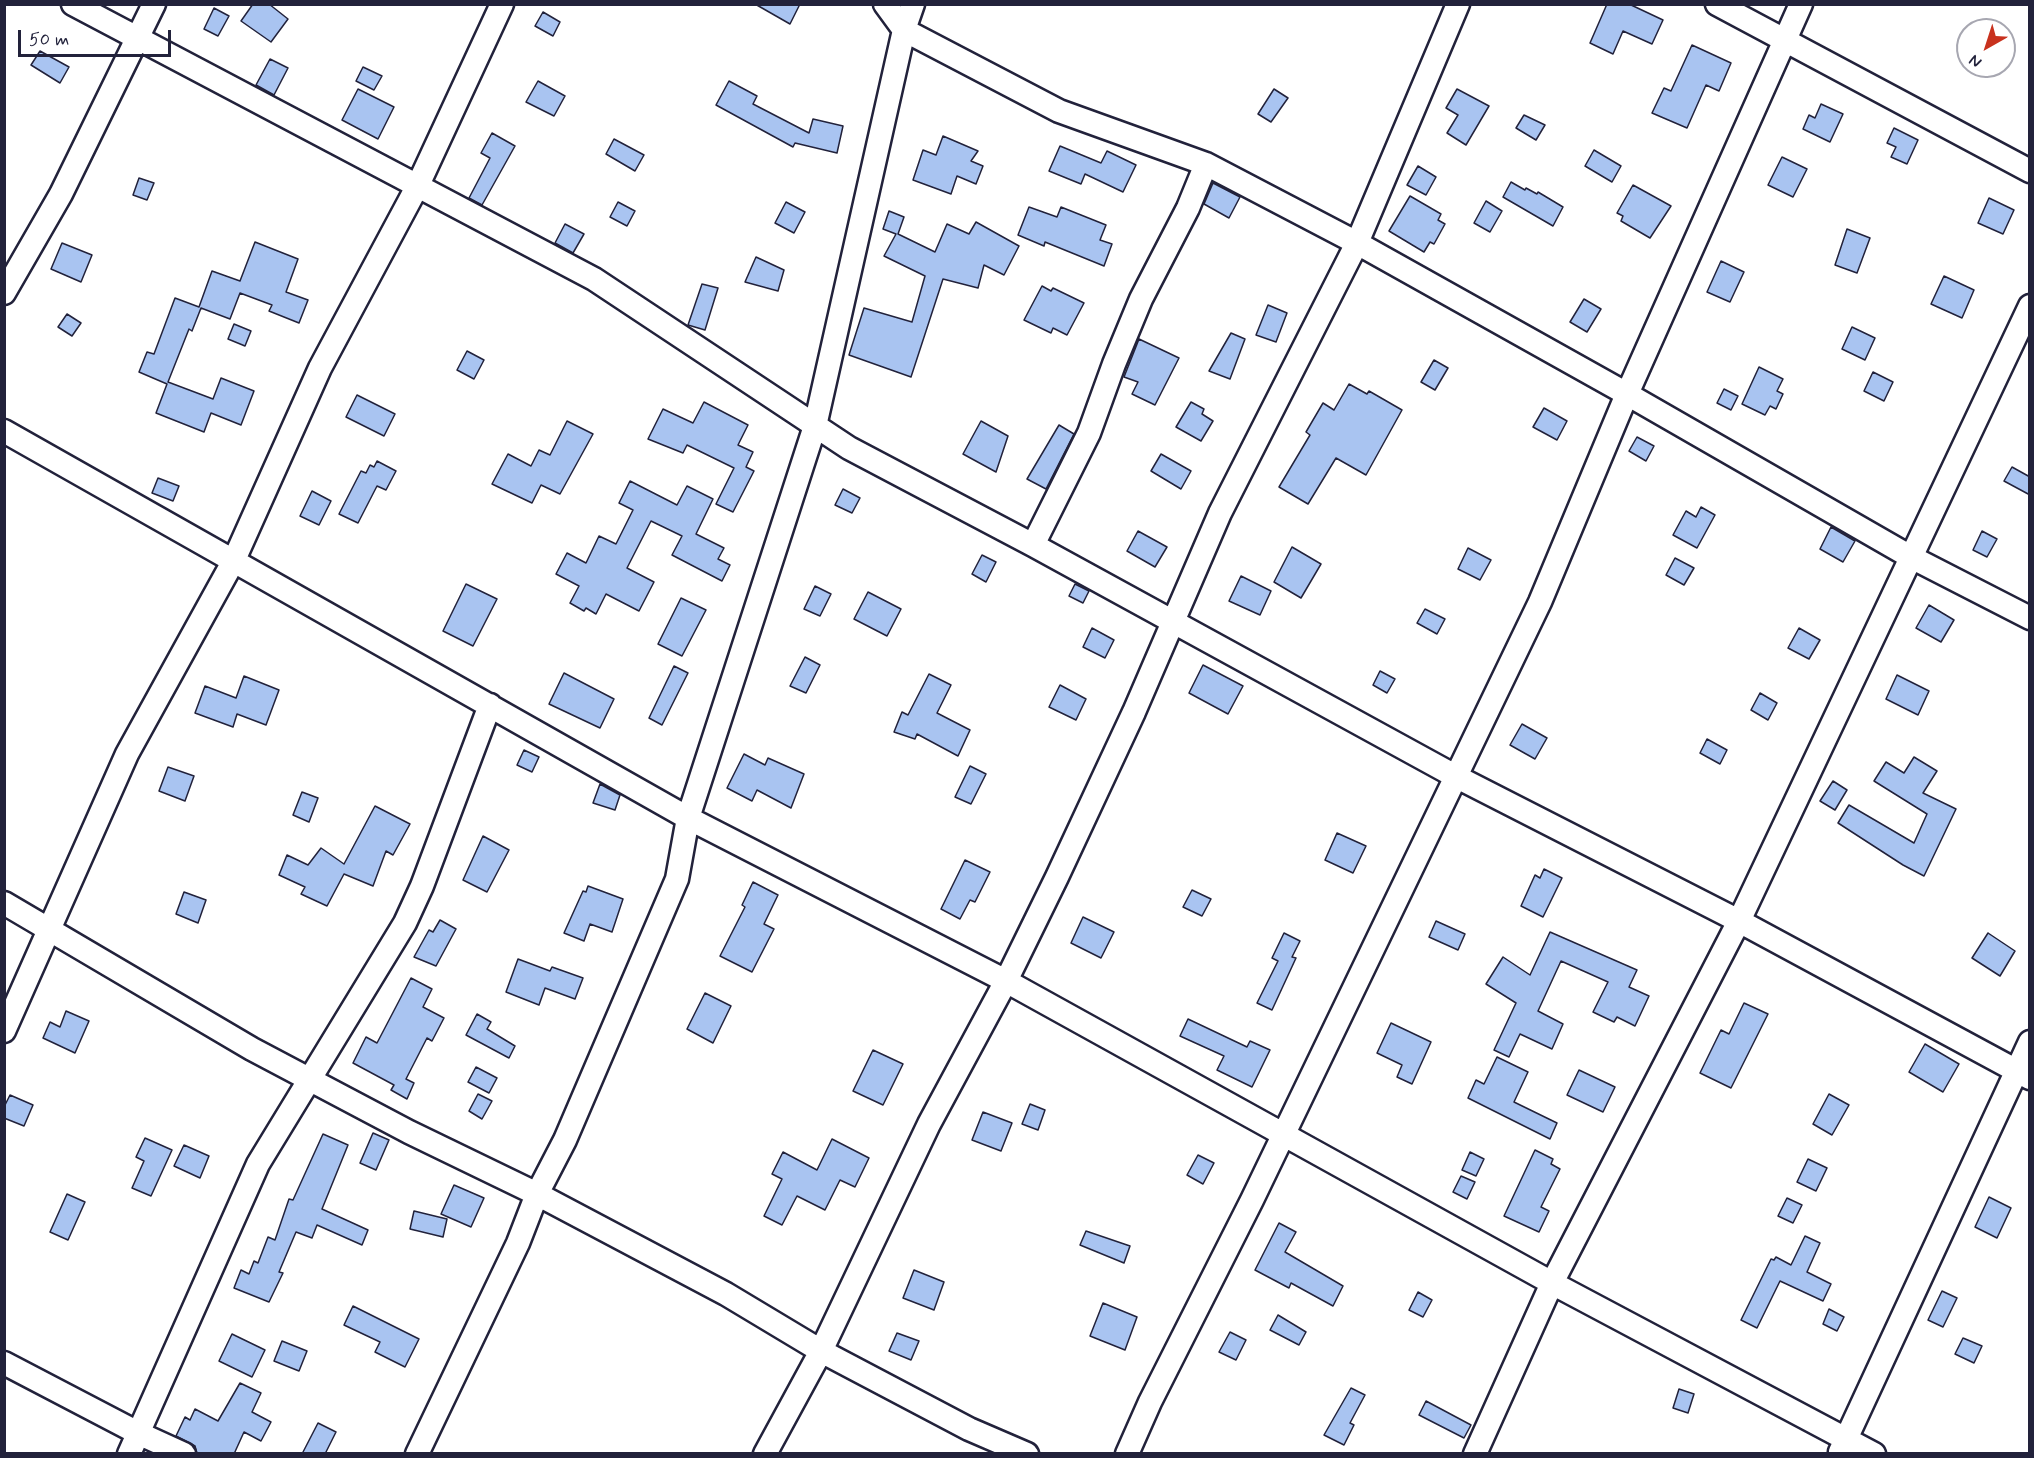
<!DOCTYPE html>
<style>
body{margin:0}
#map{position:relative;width:2034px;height:1458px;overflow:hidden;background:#fff;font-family:Mynerve,sans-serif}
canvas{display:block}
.frame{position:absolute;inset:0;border:6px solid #22223b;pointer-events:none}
.north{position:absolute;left:1956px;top:18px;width:60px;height:60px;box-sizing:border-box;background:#fff;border:2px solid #a7a7b1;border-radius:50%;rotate:219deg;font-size:16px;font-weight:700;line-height:24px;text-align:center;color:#22223b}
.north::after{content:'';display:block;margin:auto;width:21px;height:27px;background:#c8321e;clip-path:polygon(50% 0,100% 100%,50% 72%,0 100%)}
.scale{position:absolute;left:18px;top:30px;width:153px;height:27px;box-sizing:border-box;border:3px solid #22223b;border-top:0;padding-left:8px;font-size:18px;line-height:21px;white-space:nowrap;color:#22223b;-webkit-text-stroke:4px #fff;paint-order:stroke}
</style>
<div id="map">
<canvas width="2034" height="1458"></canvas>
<div class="frame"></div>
<div class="north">N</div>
<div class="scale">50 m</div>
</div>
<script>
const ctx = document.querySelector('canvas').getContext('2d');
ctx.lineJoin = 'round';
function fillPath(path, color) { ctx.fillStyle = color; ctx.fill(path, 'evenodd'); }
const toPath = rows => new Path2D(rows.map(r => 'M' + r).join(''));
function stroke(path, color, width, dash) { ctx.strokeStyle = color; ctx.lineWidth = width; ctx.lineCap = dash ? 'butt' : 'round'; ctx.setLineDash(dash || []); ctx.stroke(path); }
const building = toPath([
 [253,4,269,4,288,19,271,42,241,21,253,4],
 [755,4,800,4,790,24,755,4],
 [1607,4,1629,4,1663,20,1652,44,1623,31,1613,54,1590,43,1607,4],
 [214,8,229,16,218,36,204,29,214,8],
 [543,12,560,22,553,36,535,26,543,12],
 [1692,45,1731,63,1719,91,1706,85,1687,128,1652,113,1664,88,1671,91,1692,45],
 [40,51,69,67,60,83,31,65,40,51],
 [270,59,288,68,274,95,256,85,270,59],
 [363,67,382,76,374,90,356,81,363,67],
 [538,81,565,96,554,116,526,102,538,81],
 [729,81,757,96,753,104,809,133,813,119,843,126,837,153,795,143,793,147,716,105,729,81],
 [358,89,394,107,378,139,342,120,358,89],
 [1274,89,1288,98,1271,122,1258,114,1274,89],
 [1457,89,1489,106,1466,145,1447,133,1458,115,1446,108,1457,89],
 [1821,104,1843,114,1830,142,1803,129,1809,115,1815,118,1821,104],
 [1524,115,1545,125,1536,140,1516,128,1524,115],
 [1894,128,1918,140,1907,164,1891,157,1896,147,1887,143,1894,128],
 [492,133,515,146,482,205,469,198,490,158,481,153,492,133],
 [943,136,978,151,971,161,983,166,976,184,957,176,951,194,913,180,923,150,936,155,943,136],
 [614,139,644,155,635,171,606,154,614,139],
 [1060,146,1101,163,1107,151,1136,165,1123,192,1085,174,1081,184,1049,171,1060,146],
 [1594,150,1621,166,1612,182,1585,166,1594,150],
 [1782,157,1807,169,1793,197,1768,185,1782,157],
 [1418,166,1436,177,1426,195,1407,185,1418,166],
 [139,178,154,183,147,200,133,195,139,178],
 [1511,182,1525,190,1526,188,1537,194,1538,192,1563,207,1553,226,1503,197,1511,182],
 [1213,183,1240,197,1229,218,1204,204,1213,183],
 [1633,185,1671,206,1650,238,1621,221,1623,216,1617,213,1633,185],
 [1410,196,1441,214,1438,220,1445,224,1434,244,1430,242,1424,252,1389,231,1410,196],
 [1989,198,2014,210,2003,234,1978,223,1989,198],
 [1486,201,1502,211,1490,232,1474,223,1486,201],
 [618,202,635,211,627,226,610,217,618,202],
 [786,202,805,212,794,233,775,223,786,202],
 [1029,207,1057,217,1061,207,1106,225,1100,240,1112,244,1104,266,1045,242,1044,246,1018,235,1029,207],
 [889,211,904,217,898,234,935,252,947,224,969,234,976,222,1019,246,1004,275,984,265,978,288,943,279,911,377,849,355,864,308,912,322,925,276,884,256,896,234,883,229,889,211],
 [565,224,584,234,573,253,555,243,565,224],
 [1847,229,1870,238,1857,273,1835,265,1847,229],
 [255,242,298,259,286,292,308,300,299,323,269,311,272,305,240,293,230,319,201,308,192,331,189,329,168,382,213,399,221,378,254,391,241,425,211,413,204,432,156,413,167,384,139,372,147,352,154,354,175,298,199,307,212,271,240,281,255,242],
 [62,243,92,255,81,282,51,269,62,243],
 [756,257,784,270,778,291,745,282,756,257],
 [1721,261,1744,272,1730,302,1707,292,1721,261],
 [1944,276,1974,290,1962,318,1931,304,1944,276],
 [702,284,718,288,705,330,688,325,702,284],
 [1042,286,1051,291,1053,288,1084,303,1067,335,1053,328,1051,333,1024,320,1042,286],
 [1584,299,1601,309,1587,332,1570,322,1584,299],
 [1268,305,1287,313,1276,342,1256,335,1268,305],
 [67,314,81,323,72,336,58,327,67,314],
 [234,324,251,331,245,346,228,339,234,324],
 [1852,327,1875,338,1865,360,1842,349,1852,327],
 [1231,333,1245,339,1230,379,1209,371,1231,333],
 [1139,339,1179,358,1155,405,1132,394,1138,382,1124,377,1139,339],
 [467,351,484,360,474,379,457,370,467,351],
 [1434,360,1448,368,1435,390,1421,382,1434,360],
 [1759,367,1783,379,1777,391,1783,394,1776,409,1770,406,1765,415,1742,404,1759,367],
 [1873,372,1893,382,1884,401,1864,391,1873,372],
 [1349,384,1367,394,1369,391,1402,410,1366,475,1336,458,1308,504,1279,487,1310,435,1306,432,1323,403,1334,410,1349,384],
 [1724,389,1738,396,1731,410,1717,403,1724,389],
 [357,395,395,414,384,436,346,417,357,395],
 [704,402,748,425,738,445,753,452,746,467,754,471,733,512,716,504,734,468,687,445,683,453,648,439,663,409,693,423,704,402],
 [1191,402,1204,409,1202,414,1213,421,1201,441,1176,427,1191,402],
 [1544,408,1567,421,1557,440,1533,427,1544,408],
 [567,421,593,434,560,494,541,485,532,503,492,484,508,454,531,466,539,450,550,455,567,421],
 [981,421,1008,436,996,472,963,454,981,421],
 [1059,425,1074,434,1046,489,1027,479,1059,425],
 [1637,437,1654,446,1646,461,1629,451,1637,437],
 [1161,454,1191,471,1181,489,1151,471,1161,454],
 [377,461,396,471,386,490,377,486,358,523,339,514,361,471,366,473,370,465,374,467,377,461],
 [2012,467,2030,477,2030,495,2004,481,2012,467],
 [158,478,179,486,173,501,152,493,158,478],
 [630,481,677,505,687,486,713,499,696,534,724,548,718,559,730,565,722,581,672,555,682,536,651,521,627,568,654,582,639,611,606,594,596,614,586,608,584,611,570,603,579,586,556,574,567,553,586,563,599,536,616,544,633,510,619,503,630,481],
 [843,489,860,498,852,513,835,505,843,489],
 [312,491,331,501,319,525,300,516,312,491],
 [1701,507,1715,515,1697,548,1673,535,1686,511,1696,517,1701,507],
 [1831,527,1855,541,1843,562,1820,549,1831,527],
 [1138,531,1167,547,1155,567,1127,551,1138,531],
 [1982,531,1997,539,1987,557,1973,550,1982,531],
 [1292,547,1321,564,1301,598,1274,582,1292,547],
 [1468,548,1491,560,1480,580,1458,569,1468,548],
 [982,555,996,562,986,582,972,574,982,555],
 [1675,558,1694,568,1684,585,1666,575,1675,558],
 [1241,576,1271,591,1260,615,1229,601,1241,576],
 [466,584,497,599,473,646,443,631,466,584],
 [1075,584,1089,591,1083,603,1069,596,1075,584],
 [815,586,831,594,820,616,804,609,815,586],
 [868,592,901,609,887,636,854,619,868,592],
 [681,598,706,610,682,656,658,644,681,598],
 [1929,605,1954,620,1941,642,1916,628,1929,605],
 [1425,609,1445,619,1437,634,1417,623,1425,609],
 [1092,628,1114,640,1105,658,1083,647,1092,628],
 [1799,628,1820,640,1809,659,1788,648,1799,628],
 [805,657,820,665,806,693,790,686,805,657],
 [1203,665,1243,686,1228,714,1189,693,1203,665],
 [674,666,688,673,662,725,649,718,674,666],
 [1380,671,1395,679,1387,693,1373,685,1380,671],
 [564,673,614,699,600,728,549,704,564,673],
 [929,674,951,685,937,713,970,730,958,756,917,734,915,739,894,732,902,712,908,715,929,674],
 [1897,675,1929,691,1918,715,1886,699,1897,675],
 [244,676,279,690,266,725,237,714,233,727,195,713,205,686,236,698,244,676],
 [1060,685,1086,699,1076,720,1049,707,1060,685],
 [1760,693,1777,703,1768,720,1751,710,1760,693],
 [1522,724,1547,738,1535,759,1510,745,1522,724],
 [1707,739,1727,750,1720,764,1700,753,1707,739],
 [524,750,539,757,532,772,517,765,524,750],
 [744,754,765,765,768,758,804,774,791,808,757,790,752,801,727,788,744,754],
 [1914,757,1937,771,1923,793,1956,809,1924,876,1903,865,1838,823,1849,805,1914,843,1927,814,1874,781,1886,762,1904,773,1914,757],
 [970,766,986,774,971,804,955,797,970,766],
 [168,767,194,776,185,801,159,791,168,767],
 [1833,781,1847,790,1835,810,1820,801,1833,781],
 [600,784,620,795,615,810,593,803,600,784],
 [302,792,318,798,309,822,293,815,302,792],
 [375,806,410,824,393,855,386,851,373,886,344,874,327,906,301,894,305,887,279,875,287,855,308,865,321,848,344,864,375,806],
 [1337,833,1366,846,1353,873,1325,860,1337,833],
 [483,836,509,850,487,892,463,880,483,836],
 [965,860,990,872,975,902,970,900,960,919,941,909,965,860],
 [1544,869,1562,878,1543,917,1521,906,1535,875,1540,878,1544,869],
 [753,882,778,895,764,924,774,929,752,972,720,956,745,907,742,905,753,882],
 [588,886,623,899,612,932,590,924,584,941,564,933,583,891,586,892,588,886],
 [1192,890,1211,899,1202,916,1183,907,1192,890],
 [184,892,206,900,198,923,176,914,184,892],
 [1083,917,1114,932,1101,958,1071,943,1083,917],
 [440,920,456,929,436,966,414,957,429,930,433,932,440,920],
 [1436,921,1465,934,1458,950,1429,937,1436,921],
 [1550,932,1637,970,1629,987,1649,996,1635,1026,1617,1017,1614,1022,1593,1012,1608,982,1561,961,1538,1011,1563,1024,1552,1049,1520,1034,1509,1057,1494,1050,1516,1003,1486,984,1503,957,1530,975,1550,932],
 [1284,933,1300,941,1292,957,1296,958,1272,1010,1257,1003,1278,961,1272,958,1284,933],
 [1988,933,2015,951,2000,976,1972,958,1988,933],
 [518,959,550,971,552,967,583,978,575,999,545,988,539,1005,506,992,518,959],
 [411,978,432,989,423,1007,444,1018,432,1041,427,1038,406,1079,414,1083,407,1099,391,1090,394,1085,353,1063,366,1037,377,1043,411,978],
 [705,993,731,1006,713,1043,687,1029,705,993],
 [1744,1003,1768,1014,1731,1088,1700,1073,1721,1030,1729,1034,1744,1003],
 [66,1011,89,1021,75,1053,43,1038,50,1022,60,1027,66,1011],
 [477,1014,491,1022,487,1029,515,1046,509,1058,466,1035,477,1014],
 [1188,1019,1247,1047,1250,1041,1270,1050,1252,1087,1217,1070,1224,1056,1180,1036,1188,1019],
 [1391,1023,1431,1042,1412,1084,1397,1077,1402,1065,1377,1053,1391,1023],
 [1925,1044,1959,1064,1943,1092,1909,1072,1925,1044],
 [873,1050,903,1064,883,1105,853,1091,873,1050],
 [1497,1057,1528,1072,1514,1102,1557,1123,1550,1139,1468,1098,1476,1080,1484,1084,1497,1057],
 [476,1067,497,1078,489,1093,468,1082,476,1067],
 [1579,1070,1615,1087,1603,1112,1567,1095,1579,1070],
 [478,1094,492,1101,482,1119,469,1111,478,1094],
 [1829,1094,1849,1105,1832,1135,1813,1124,1829,1094],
 [10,1095,33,1105,24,1126,4,1118,4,1107,10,1095],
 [1030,1104,1045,1110,1038,1130,1022,1124,1030,1104],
 [983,1112,1012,1123,1001,1151,972,1140,983,1112],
 [373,1133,389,1140,376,1170,360,1163,373,1133],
 [323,1134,348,1145,322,1209,368,1230,362,1245,317,1225,312,1238,296,1232,279,1272,283,1273,269,1302,234,1288,241,1270,249,1274,254,1261,258,1263,268,1237,275,1240,289,1199,293,1200,323,1134],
 [145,1138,172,1150,151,1196,132,1188,144,1161,136,1157,145,1138],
 [832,1139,869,1158,855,1187,840,1180,825,1210,797,1196,782,1225,764,1216,782,1179,772,1174,783,1152,817,1170,832,1139],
 [184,1145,209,1156,200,1178,174,1166,184,1145],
 [1535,1150,1553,1159,1551,1164,1560,1169,1541,1207,1549,1211,1539,1232,1504,1216,1535,1150],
 [1470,1152,1484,1159,1476,1176,1462,1170,1470,1152],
 [1198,1155,1214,1163,1203,1184,1187,1175,1198,1155],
 [1808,1159,1827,1168,1816,1191,1797,1182,1808,1159],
 [1461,1176,1475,1182,1467,1199,1453,1192,1461,1176],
 [454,1185,484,1198,471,1227,441,1214,454,1185],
 [67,1194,85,1202,68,1240,50,1232,67,1194],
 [1989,1197,2011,1208,1997,1238,1975,1227,1989,1197],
 [1787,1198,1802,1205,1793,1223,1778,1216,1787,1198],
 [414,1211,447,1219,443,1237,410,1229,414,1211],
 [1279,1223,1296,1232,1285,1252,1343,1286,1333,1306,1291,1283,1289,1288,1255,1270,1279,1223],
 [1086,1231,1130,1246,1124,1263,1080,1245,1086,1231],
 [1805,1236,1820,1243,1807,1272,1831,1284,1823,1301,1780,1281,1757,1328,1741,1320,1771,1259,1774,1260,1776,1257,1791,1265,1805,1236],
 [914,1270,944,1282,934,1310,903,1298,914,1270],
 [1942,1291,1957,1298,1943,1327,1928,1320,1942,1291],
 [1418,1292,1432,1300,1423,1317,1409,1310,1418,1292],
 [1103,1303,1137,1317,1125,1350,1090,1336,1103,1303],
 [353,1306,419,1339,405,1367,375,1352,380,1342,344,1325,353,1306],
 [1829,1309,1844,1317,1837,1331,1823,1324,1829,1309],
 [1278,1315,1306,1332,1299,1345,1270,1330,1278,1315],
 [1230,1332,1246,1340,1236,1360,1219,1352,1230,1332],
 [897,1333,919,1341,911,1360,889,1351,897,1333],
 [232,1334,265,1350,252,1377,219,1361,232,1334],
 [1963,1338,1982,1346,1974,1363,1955,1354,1963,1338],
 [282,1341,307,1351,299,1371,274,1361,282,1341],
 [240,1383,261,1393,252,1412,271,1422,261,1441,244,1432,234,1454,197,1454,195,1446,176,1436,185,1417,190,1420,195,1409,218,1421,240,1383],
 [1351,1388,1365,1395,1350,1423,1354,1425,1344,1445,1324,1435,1351,1388],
 [1679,1389,1694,1394,1688,1413,1673,1408,1679,1389],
 [1426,1401,1471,1425,1464,1438,1419,1415,1426,1401],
 [318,1423,336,1432,325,1454,302,1454,318,1423]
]);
const street = toPath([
 [73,4,594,279,849,448,1033,545,1455,776,1739,921,2030,1078],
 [885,4,904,30,1059,111,1206,164,1357,243,1627,394,1909,556,2030,618],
 [1717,4,2030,171],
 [4,293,61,194,154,4],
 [4,431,688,818,1006,981,1552,1283,1874,1454],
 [1033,545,1089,433,1114,364,1141,299,1188,208,1206,164],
 [4,903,252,1049,409,1132,537,1194,726,1294,821,1351,969,1429,1027,1454],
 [4,1031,127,754,234,560,320,368,418,185,502,4],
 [4,1363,138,1433,184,1454],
 [1840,1452,2030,1042],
 [129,1454,258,1164,405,923,422,886,490,705],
 [417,1454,518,1243,537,1194,565,1140,677,879,688,818,815,426,904,30,913,4],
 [765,1454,821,1351,929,1124,1006,981,1057,877,1134,712,1220,513,1357,243,1458,4],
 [1127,1454,1150,1402,1252,1200,1540,602,1627,394,1801,4],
 [1475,1454,1552,1283,1739,921,2030,306]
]);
fillPath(building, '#a9c4f1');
stroke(building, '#22223b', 1.5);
stroke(street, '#22223b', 27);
stroke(street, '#fff', 22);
</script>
